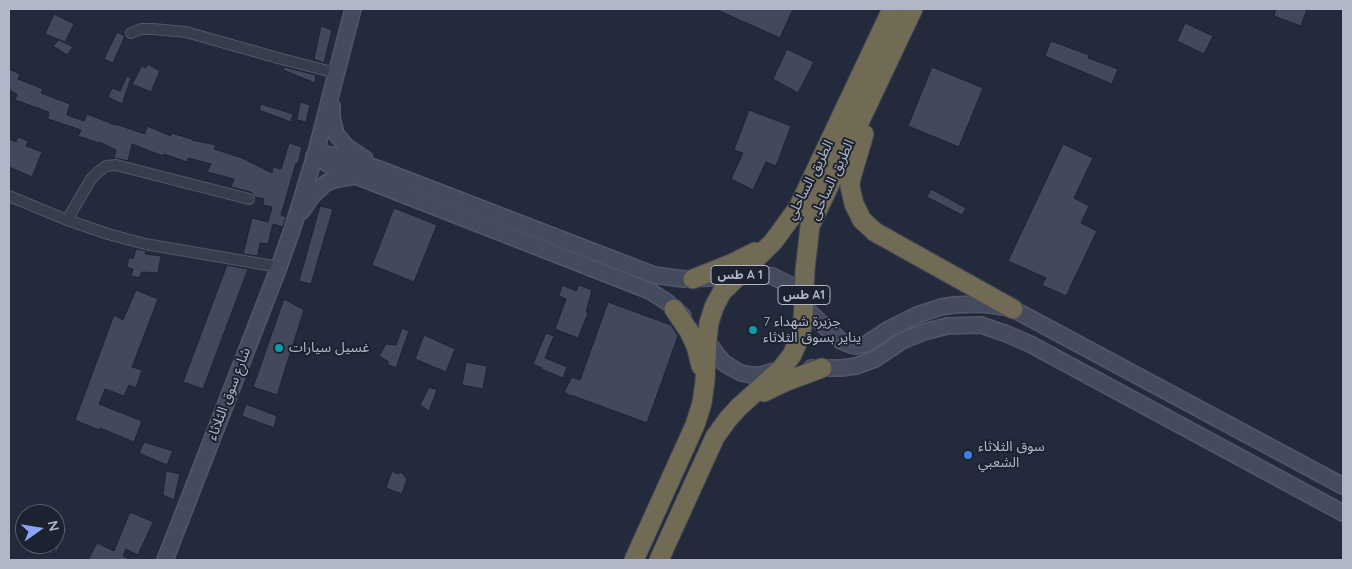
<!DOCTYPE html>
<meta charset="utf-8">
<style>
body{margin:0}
#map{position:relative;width:1352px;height:569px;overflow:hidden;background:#232a3b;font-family:Quicksand,sans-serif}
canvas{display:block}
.frame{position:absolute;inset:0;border:10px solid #b2b7c7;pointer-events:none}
.north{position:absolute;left:15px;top:504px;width:50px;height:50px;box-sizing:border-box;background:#1c2230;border:1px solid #585e6c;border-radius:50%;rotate:77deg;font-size:14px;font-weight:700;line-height:20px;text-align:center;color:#b2b7c7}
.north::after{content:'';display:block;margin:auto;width:18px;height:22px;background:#89a4f6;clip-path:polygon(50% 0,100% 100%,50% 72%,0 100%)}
</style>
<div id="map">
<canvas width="1352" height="569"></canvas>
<div class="frame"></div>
<div class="north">N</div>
</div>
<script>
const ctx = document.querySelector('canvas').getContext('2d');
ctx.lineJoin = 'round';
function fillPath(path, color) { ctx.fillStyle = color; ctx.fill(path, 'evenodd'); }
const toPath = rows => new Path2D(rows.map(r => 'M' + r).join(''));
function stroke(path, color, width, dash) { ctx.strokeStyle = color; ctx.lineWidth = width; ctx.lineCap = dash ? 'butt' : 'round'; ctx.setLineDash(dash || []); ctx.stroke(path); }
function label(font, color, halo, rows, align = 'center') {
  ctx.font = font + ' Quicksand,"Noto Sans Arabic",sans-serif'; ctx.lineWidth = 4; ctx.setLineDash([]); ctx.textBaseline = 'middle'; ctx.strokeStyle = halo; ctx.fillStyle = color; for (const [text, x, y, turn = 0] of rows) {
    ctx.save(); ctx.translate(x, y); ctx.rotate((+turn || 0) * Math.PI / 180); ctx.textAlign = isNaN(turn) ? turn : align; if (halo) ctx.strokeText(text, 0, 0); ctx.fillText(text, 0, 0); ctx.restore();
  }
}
const building = toPath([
 [715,9,793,9,780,38,715,9],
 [1276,9,1307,9,1301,26,1274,16,1276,9],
 [54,14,74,24,65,42,45,34,54,14],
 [1185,23,1213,36,1204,54,1177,41,1185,23],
 [321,26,332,30,324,63,314,59,321,26],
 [117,32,125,36,113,63,104,59,117,32],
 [59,40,73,47,67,55,53,46,59,40],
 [1051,41,1089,55,1088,58,1118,69,1112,84,1045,56,1051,41],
 [787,49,814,62,798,93,773,79,787,49],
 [148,64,160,71,151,92,132,84,142,66,146,68,148,64],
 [284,67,316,75,315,83,283,70,284,67],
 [932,67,983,88,959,147,908,126,932,67],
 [9,69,20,74,18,79,43,89,41,93,70,104,67,115,84,121,87,114,115,125,115,124,145,134,147,126,171,136,171,133,192,139,192,140,216,145,214,149,242,158,272,173,273,167,281,169,289,143,302,147,298,164,296,163,281,215,286,217,283,227,273,224,268,244,260,243,258,256,243,254,252,218,268,222,272,207,263,205,264,199,255,197,251,192,231,187,234,179,207,172,211,164,188,158,187,162,164,154,163,156,132,144,128,161,114,158,116,150,100,142,99,143,78,136,81,130,48,119,49,112,15,100,17,94,9,90,9,69],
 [127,76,131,78,122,104,108,97,112,88,120,91,127,76],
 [300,102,310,105,306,122,297,120,300,102],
 [261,104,293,114,291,122,259,110,261,104],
 [749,110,791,126,776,166,766,162,753,190,731,179,743,153,734,150,749,110],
 [18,137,28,141,26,146,42,152,32,177,9,167,9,139,16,142,18,137],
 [1063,144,1093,158,1074,198,1089,206,1081,223,1097,231,1066,296,1042,285,1046,278,1008,261,1063,144],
 [931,189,966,208,962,215,927,197,931,189],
 [320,206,333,209,311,284,299,281,320,206],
 [394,208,437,225,414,282,372,265,394,208],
 [136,249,146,251,145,254,161,256,158,273,142,272,139,278,131,276,133,269,127,267,129,257,133,259,136,249],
 [227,265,248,269,203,389,183,382,227,265],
 [562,285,576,291,579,285,592,290,586,312,588,313,578,338,555,329,566,299,559,296,562,285],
 [136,290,158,299,132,367,142,370,136,388,129,385,124,396,105,389,99,404,142,421,134,442,100,428,99,430,75,420,114,315,123,320,136,290],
 [284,299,304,310,277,395,253,387,284,299],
 [608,302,671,325,678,336,647,423,571,395,571,396,564,392,572,377,580,380,608,302],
 [402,328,409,331,396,368,386,364,389,362,379,356,386,344,396,345,402,328],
 [546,333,554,336,545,358,567,367,563,378,541,369,542,368,533,364,546,333],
 [424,335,455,349,446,372,415,359,424,335],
 [466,362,487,366,483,389,462,385,466,362],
 [429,387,437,390,429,411,420,405,429,387],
 [246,404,277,416,274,428,242,416,246,404],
 [144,442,173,451,167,465,139,453,144,442],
 [166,471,180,474,174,500,163,495,166,471],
 [392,471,398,474,401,472,407,479,402,494,386,488,392,471],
 [130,512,153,522,138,555,126,549,123,556,132,560,88,560,97,543,114,551,130,512],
 [55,524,67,529,55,555,55,524]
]);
const street = toPath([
 [131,33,141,29,153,29,186,32,278,58,336,73],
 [9,196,67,220,108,234,145,244,279,267],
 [67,220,91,179,98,172,106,166,116,165,249,199]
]);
const secondary = toPath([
 [332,106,332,118,336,134,347,147,365,159],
 [316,152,346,158,379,169,654,275,683,279,738,277,754,274,772,276,788,284,800,297,803,306,821,323,841,341,851,345,856,346,866,344,889,329,917,315,941,307,954,305,979,304,990,305,1013,309,1343,486],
 [314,156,333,167,650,291,667,302,683,316],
 [302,211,312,196,326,183,337,179,355,176],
 [705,338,717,355,724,363,732,368,741,373,751,375,761,375,780,369],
 [811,368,841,368,856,366,875,359,902,341,924,332,947,326,981,325,1007,334,1030,344,1343,513],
 [165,560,279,267,293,227,316,152,353,9]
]);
const highway = toPath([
 [864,134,851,178,850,186,854,204,862,220,875,232,1013,309],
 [693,279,733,263,755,252],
 [674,309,689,331,696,346,701,366],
 [764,392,787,381,822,368],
 [634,560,695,425,702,403,705,381,707,340,709,323,714,307,722,292,773,242,798,208,892,9],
 [659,560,715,437,728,419,739,407,781,369,792,355,800,337,803,321,805,270,810,226,913,9]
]);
const markers = [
 [753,330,5,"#0f9aa8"],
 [279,348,5,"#0f9aa8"],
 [968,455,5,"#3f7fe0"]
];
const shields = [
 [740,275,58],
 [804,295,52]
];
const shieldNames = [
 ["طس A 1",740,275],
 ["طس A1",804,295]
];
const streetNames = [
 ["الطريق الساحلي",810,180,-63],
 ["الطريق الساحلى",832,180,-65],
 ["شارع سوق الثلاثاء",229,394,-69]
];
const poiNames = [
 ["جزيرة شهداء 7",763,322],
 ["يناير بسوق الثلاثاء",763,338],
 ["غسيل سيارات",289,348],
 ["سوق الثلاثاء",978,447],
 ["الشعبي",978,463]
];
fillPath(building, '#42495d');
stroke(building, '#1e2432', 1);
stroke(street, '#525766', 12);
stroke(secondary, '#525766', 18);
stroke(highway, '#3f4453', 21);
stroke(street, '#373d4c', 10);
stroke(secondary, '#454b5e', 15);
stroke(highway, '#716a54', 19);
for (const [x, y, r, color] of markers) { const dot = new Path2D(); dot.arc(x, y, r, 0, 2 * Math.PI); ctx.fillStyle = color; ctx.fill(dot); stroke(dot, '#1c2230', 2); }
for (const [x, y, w] of shields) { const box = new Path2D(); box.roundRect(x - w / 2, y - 9.5, w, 19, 4); ctx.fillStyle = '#1c2230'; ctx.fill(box); stroke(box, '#b2b7c7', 1); }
label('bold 12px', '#b2b7c7', null, shieldNames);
label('14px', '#b2b7c7', '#1c2230', streetNames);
label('14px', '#b2b7c7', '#1c2230', poiNames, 'left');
</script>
